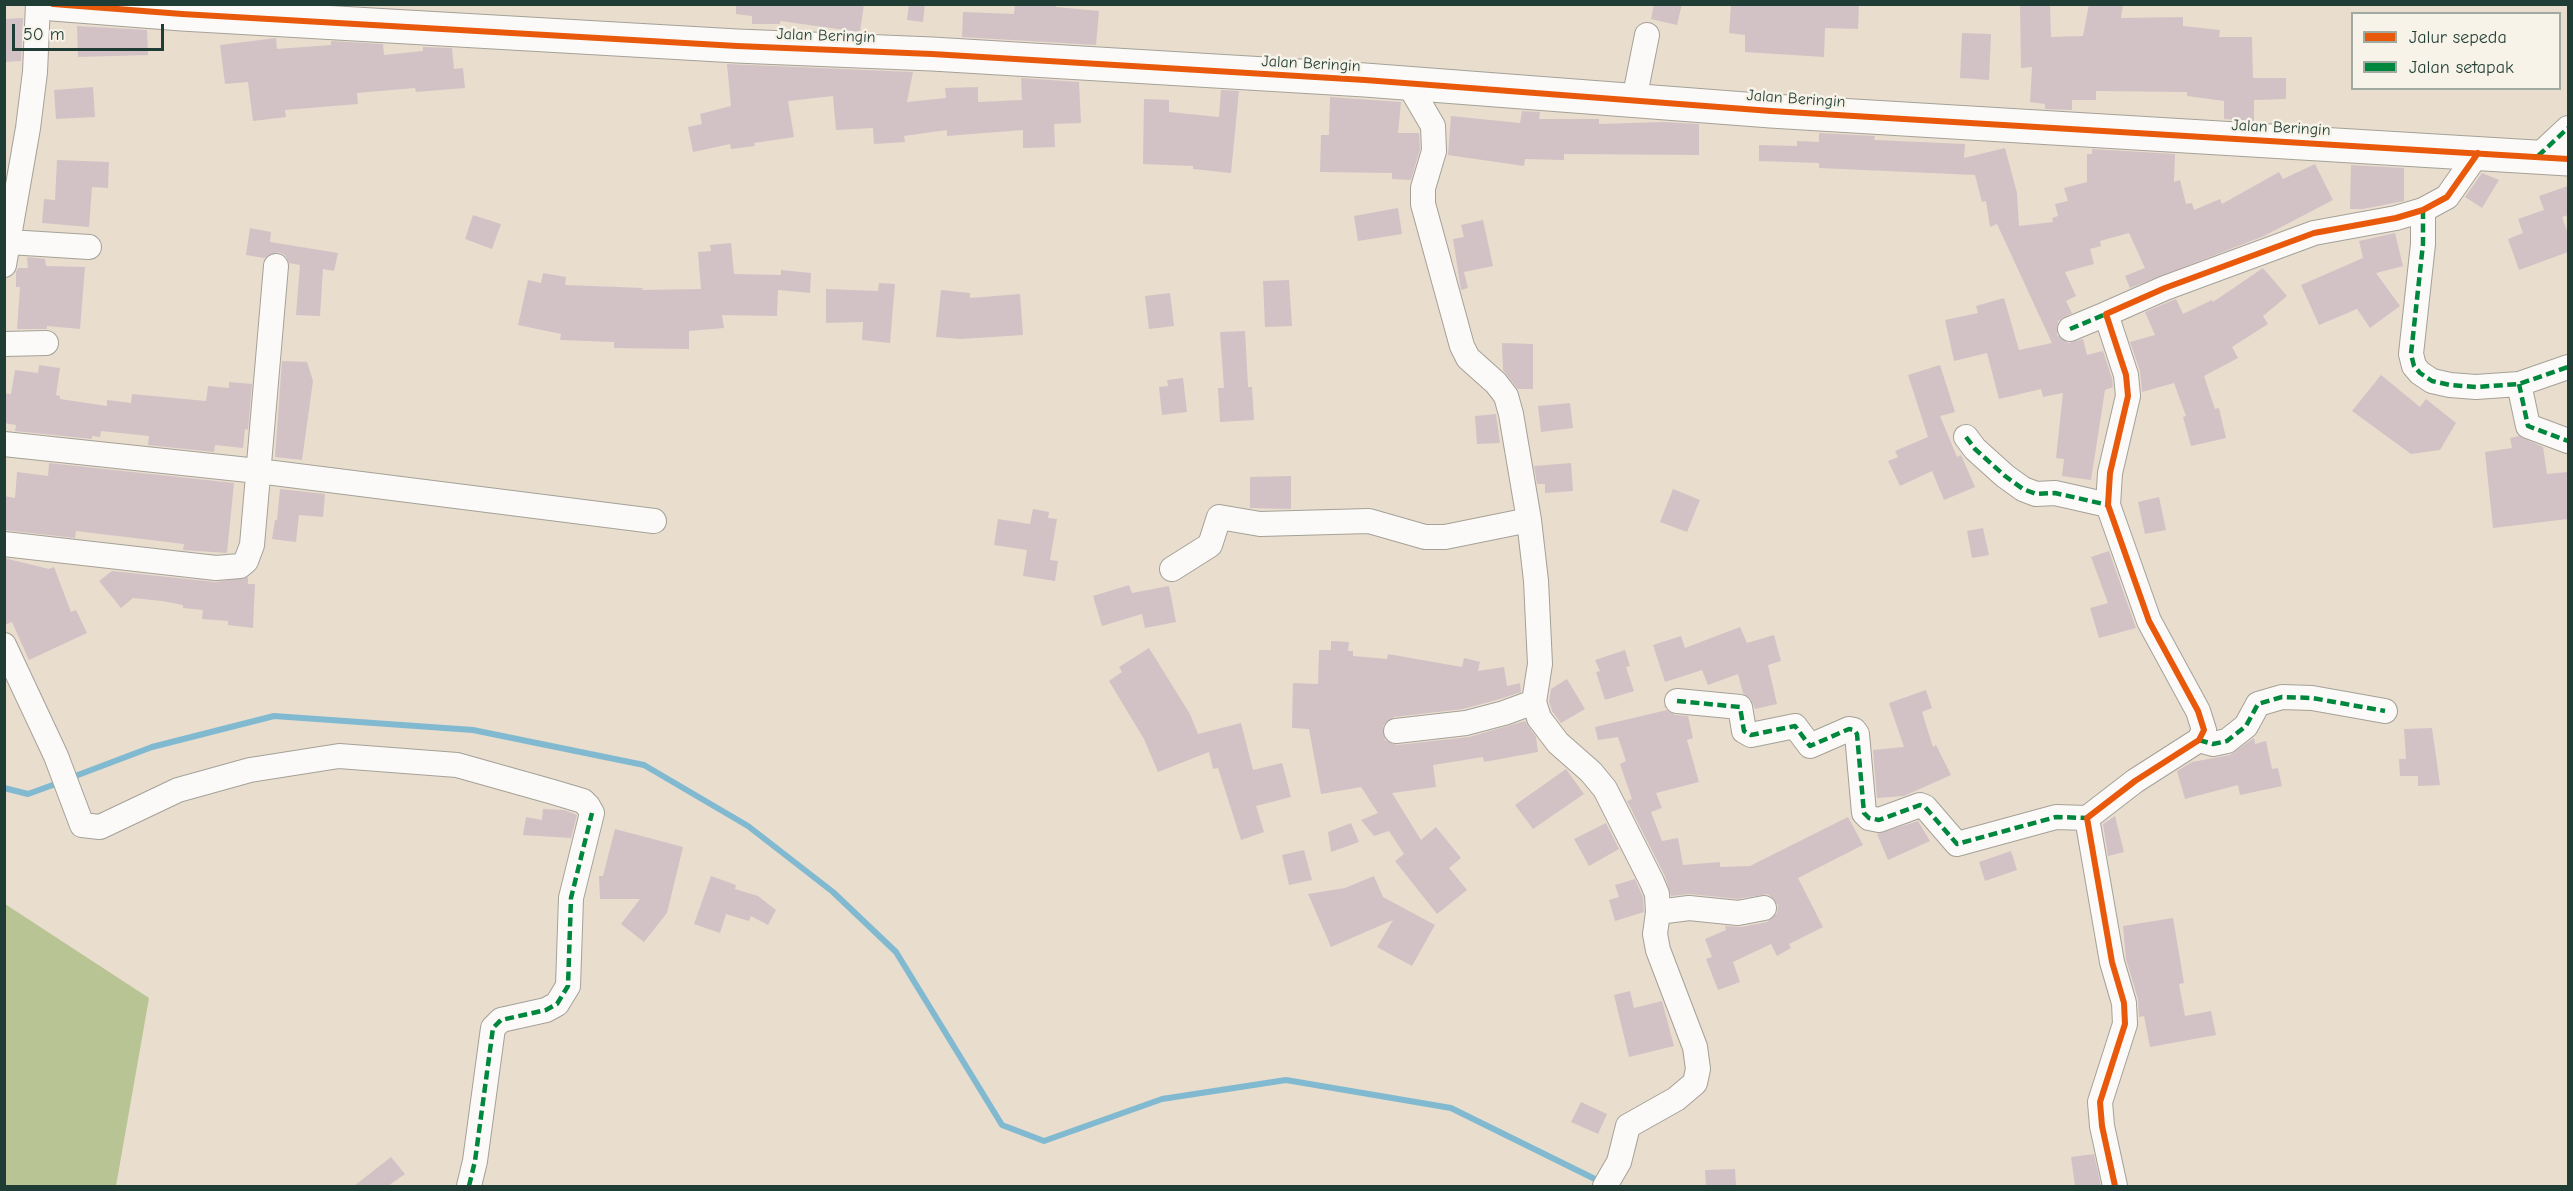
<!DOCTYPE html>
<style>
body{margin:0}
#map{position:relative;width:2573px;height:1191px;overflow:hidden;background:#e9ddce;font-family:"Comic Neue",sans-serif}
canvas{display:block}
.frame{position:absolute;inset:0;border:6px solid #1f3d34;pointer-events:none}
.legend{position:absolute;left:2351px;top:12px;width:210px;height:78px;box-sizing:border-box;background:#f7f3e8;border:2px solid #a1aaa0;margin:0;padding:8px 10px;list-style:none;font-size:18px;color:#1f3d34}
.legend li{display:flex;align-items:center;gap:12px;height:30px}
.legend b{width:30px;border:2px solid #a1aaa0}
.scale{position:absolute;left:12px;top:24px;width:152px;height:27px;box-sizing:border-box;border:3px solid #1f3d34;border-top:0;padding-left:8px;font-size:18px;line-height:21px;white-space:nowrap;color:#1f3d34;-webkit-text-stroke:4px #f7f3e8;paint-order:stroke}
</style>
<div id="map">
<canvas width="2573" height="1191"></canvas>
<div class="frame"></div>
<ul class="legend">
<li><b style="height:8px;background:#e8590c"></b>Jalur sepeda</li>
<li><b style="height:8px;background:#00873e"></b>Jalan setapak</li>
</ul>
<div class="scale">50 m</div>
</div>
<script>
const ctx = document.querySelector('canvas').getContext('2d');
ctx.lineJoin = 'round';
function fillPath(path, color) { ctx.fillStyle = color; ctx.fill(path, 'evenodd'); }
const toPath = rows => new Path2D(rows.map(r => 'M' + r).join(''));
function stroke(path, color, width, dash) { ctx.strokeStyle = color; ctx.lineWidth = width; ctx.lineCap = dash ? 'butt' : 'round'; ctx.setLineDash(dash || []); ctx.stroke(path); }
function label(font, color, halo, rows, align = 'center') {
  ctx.font = font + ' "Comic Neue",sans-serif'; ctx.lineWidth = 5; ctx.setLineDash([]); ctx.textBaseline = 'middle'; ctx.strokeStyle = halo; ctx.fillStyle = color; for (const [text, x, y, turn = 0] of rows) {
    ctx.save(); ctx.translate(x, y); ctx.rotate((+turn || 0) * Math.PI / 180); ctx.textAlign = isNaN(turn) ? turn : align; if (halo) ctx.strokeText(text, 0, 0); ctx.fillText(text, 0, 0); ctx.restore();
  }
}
const forest = toPath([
 [5,904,149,998,116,1186,5,1186]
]);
const stream = toPath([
 [70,778,152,747,274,716,473,730,644,765,748,826,833,892,896,952,1002,1125,1044,1141,1162,1099,1286,1080,1451,1108,1601,1182],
 [4,788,28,794,61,782]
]);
const building = toPath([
 [736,4,864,4,860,32,780,21,780,24,752,24,752,16,736,14],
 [909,4,925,4,923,22,907,20],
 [1015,4,1056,4,1056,7,1099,11,1096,45,962,37,963,12,1014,14],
 [1654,4,1682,4,1677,25,1651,19],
 [1731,4,1859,4,1858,29,1825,28,1824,57,1745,52,1745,35,1729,33],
 [2020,4,2050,4,2051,37,2083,36,2089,4,2123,4,2121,18,2183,17,2183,26,2220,30,2219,37,2252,37,2253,78,2286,78,2286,99,2254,100,2254,121,2224,119,2224,101,2187,96,2187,92,2096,91,2096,100,2072,100,2072,110,2045,109,2045,104,2030,102,2032,67,2021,68],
 [23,18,21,61,4,62,4,19],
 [77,26,147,30,148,55,78,57],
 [1962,33,1991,34,1989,80,1960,78],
 [276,38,277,49,331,45,331,41,383,44,384,55,423,51,423,47,452,48,454,69,463,68,465,88,416,92,415,88,357,93,358,104,285,110,286,117,253,121,248,82,225,84,220,45],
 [727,64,913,72,907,102,946,98,945,88,978,87,978,102,1022,100,1021,78,1079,82,1081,123,1054,124,1055,147,1023,148,1023,130,947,136,947,130,904,136,905,142,874,144,873,128,836,130,833,96,788,101,794,137,754,143,755,146,731,149,730,144,693,152,688,127,702,124,700,114,731,106],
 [93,87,95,117,56,119,54,90],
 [1221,90,1239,91,1231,173,1193,169,1193,166,1143,164,1144,99,1169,100,1169,112,1219,117],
 [1330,97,1401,102,1398,133,1419,133,1420,149,1411,180,1392,179,1392,173,1320,172,1321,135,1329,135],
 [1522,111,1540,112,1539,119,1599,119,1599,124,1663,122,1699,124,1699,155,1564,154,1564,160,1525,159,1524,166,1448,155,1451,116,1520,123],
 [1819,133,1875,136,1874,140,1965,144,1964,158,2005,148,2017,193,2019,226,2053,222,2052,218,2058,216,2055,204,2068,201,2064,188,2087,182,2087,154,2092,154,2092,149,2175,154,2174,182,2180,180,2186,204,2192,203,2194,210,2220,199,2222,204,2279,172,2283,179,2315,164,2333,200,2264,236,2130,288,2125,276,2145,268,2129,233,2100,241,2101,246,2090,249,2094,264,2065,272,2076,296,2066,301,2072,313,2058,321,2057,335,2068,343,2083,339,2087,355,2103,351,2112,378,2113,387,2105,390,2091,480,2062,476,2064,459,2056,458,2063,393,2043,397,2041,389,1999,399,1987,353,1954,361,1945,320,1978,313,1976,306,2004,298,2019,350,2052,343,1997,224,1990,227,1986,201,1982,202,1975,175,1819,168,1819,163,1759,161,1759,145,1797,146,1797,141,1819,142],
 [57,160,109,162,108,188,92,187,89,227,42,223,44,199,55,200],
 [2351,165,2404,168,2404,201,2363,209,2350,209],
 [2482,173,2499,180,2482,208,2465,197],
 [2568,186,2568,215,2562,217,2568,234,2568,252,2519,270,2508,239,2523,233,2518,219,2544,210,2539,196],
 [1398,208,1402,234,1358,241,1354,216],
 [473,215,501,224,492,249,465,239],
 [1483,220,1493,266,1464,272,1468,288,1461,290,1453,239,1464,237,1461,225],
 [250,228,271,232,270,242,338,253,334,271,323,269,320,316,296,315,300,265,289,263,285,255,278,252,264,258,246,255],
 [2395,233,2403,266,2376,273,2400,306,2370,328,2357,309,2319,325,2301,285,2363,258,2359,241],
 [731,243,734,274,781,275,781,270,811,273,810,293,778,290,777,316,722,315,724,328,689,331,689,349,614,348,614,342,560,340,561,334,518,325,528,280,541,283,543,273,566,277,565,285,643,288,642,290,701,289,698,252,711,251,710,245],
 [27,257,45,259,46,266,85,267,80,329,47,326,47,329,17,329,20,287,16,287,16,272,18,268,28,268],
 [2263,268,2287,296,2263,316,2268,324,2232,347,2238,358,2204,376,2215,409,2219,408,2226,438,2191,446,2183,417,2186,416,2174,383,2142,392,2140,371,2130,342,2155,335,2145,312,2176,299,2183,314,2212,300,2213,302],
 [1289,280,1292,326,1265,327,1263,281],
 [879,283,895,284,890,343,862,340,863,322,826,323,826,289,878,291],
 [941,290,970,293,970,298,1020,294,1023,335,961,339,936,337],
 [1170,293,1174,326,1149,329,1145,296],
 [1245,331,1248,387,1252,387,1254,420,1220,422,1218,388,1224,388,1220,332],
 [1502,343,1533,344,1533,389,1518,389,1503,370],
 [282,361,307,362,313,381,302,460,275,457],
 [39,365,60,368,56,395,60,396,60,399,107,406,107,400,131,403,132,394,206,401,208,386,229,388,229,382,252,384,248,430,245,429,243,448,215,445,214,452,148,445,149,436,101,431,100,437,92,436,92,439,15,431,16,425,4,423,4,393,11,394,15,370,38,373],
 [1940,365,1955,412,1940,416,1957,457,1961,455,1975,487,1944,500,1932,471,1900,486,1888,461,1898,457,1895,451,1928,437,1908,375],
 [2381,375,2420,407,2426,399,2456,423,2440,450,2411,454,2352,411],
 [1183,378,1187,412,1162,415,1159,387,1168,386,1167,380],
 [1570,403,1573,428,1541,432,1538,406],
 [1496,414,1500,443,1477,444,1475,416],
 [2519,436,2543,447,2547,474,2568,472,2568,519,2493,528,2485,452,2512,448,2510,438],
 [49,463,234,483,227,553,183,550,184,544,76,531,75,538,4,530,4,496,15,498,17,472,48,476],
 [1571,463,1573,491,1545,493,1545,484,1537,484,1534,466],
 [1291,476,1291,509,1250,508,1250,477],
 [280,489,325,494,323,517,299,515,296,542,272,539,275,520,277,520],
 [1673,489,1700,500,1687,532,1660,522],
 [2159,497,2166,530,2145,534,2138,502],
 [1033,509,1049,512,1048,518,1057,519,1050,560,1058,561,1055,581,1023,576,1027,550,994,545,998,519,1030,524],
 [1983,528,1989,555,1972,558,1967,531],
 [2109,551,2136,628,2099,638,2090,608,2108,603,2091,557],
 [4,558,49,569,54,567,71,612,76,610,87,633,29,660,12,622,4,625],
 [112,571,215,582,248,577,248,584,255,584,253,628,228,625,228,621,202,619,203,610,183,608,183,605,162,601,133,598,121,608,99,581],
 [1129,585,1132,593,1169,586,1176,622,1145,628,1142,614,1102,626,1093,596],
 [1740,627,1747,643,1774,635,1781,661,1768,665,1777,704,1755,709,1751,699,1743,693,1738,674,1708,685,1702,670,1665,682,1653,645,1681,636,1685,648],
 [1331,641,1349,642,1348,651,1353,651,1353,656,1387,659,1388,654,1462,667,1464,658,1480,662,1478,671,1504,667,1507,686,1520,683,1521,692,1500,699,1463,709,1394,717,1383,726,1385,740,1397,745,1469,737,1525,721,1536,737,1538,752,1484,762,1483,757,1433,765,1436,787,1392,793,1421,840,1436,827,1461,858,1449,868,1467,890,1437,914,1395,861,1404,854,1389,831,1374,836,1361,820,1378,813,1361,787,1321,794,1309,729,1292,728,1293,683,1318,684,1319,650,1331,650],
 [1149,648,1190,714,1198,734,1241,723,1253,770,1282,763,1291,797,1256,806,1264,832,1241,840,1218,768,1213,769,1209,752,1158,772,1144,739,1109,681,1122,672,1119,667],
 [1625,650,1630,666,1626,667,1634,691,1605,700,1596,672,1600,671,1595,660],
 [1567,679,1585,709,1561,723,1552,711,1549,701,1551,689],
 [1926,690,1932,708,1922,712,1933,747,1936,745,1951,775,1904,796,1877,798,1873,750,1904,747,1889,703],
 [1667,710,1675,715,1688,716,1693,738,1687,740,1699,782,1656,793,1662,808,1651,812,1662,841,1678,838,1683,865,1720,862,1720,867,1750,866,1848,817,1863,845,1798,878,1823,927,1789,944,1791,948,1777,956,1771,944,1733,962,1740,982,1718,990,1706,959,1712,957,1705,939,1726,930,1725,926,1741,927,1767,922,1777,913,1778,905,1768,894,1737,899,1690,894,1671,896,1665,876,1627,801,1632,799,1620,764,1626,761,1618,737,1598,740,1595,727],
 [2432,728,2440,785,2418,786,2418,776,2400,776,2399,759,2406,759,2404,729],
 [2254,738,2255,744,2266,741,2272,769,2278,768,2282,786,2240,795,2238,785,2185,799,2177,771,2192,762,2230,755],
 [1566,769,1584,794,1533,829,1515,805],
 [543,809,564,810,577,815,571,838,523,835,526,817,542,820],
 [2115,816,2124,852,2108,856,2103,824],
 [1918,821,1930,841,1888,860,1877,834],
 [1351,823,1359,842,1331,852,1328,832],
 [1606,823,1619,849,1589,866,1574,839],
 [615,829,683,847,667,913,644,942,621,924,640,899,600,899,599,876,603,876],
 [1304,850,1312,880,1289,885,1282,855],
 [2011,851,2017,870,1985,881,1979,862],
 [711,876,736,885,735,889,758,896,776,910,768,925,751,916,749,921,726,914,720,933,694,924],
 [1374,876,1383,897,1435,925,1412,966,1377,947,1393,920,1331,947,1308,894,1345,888],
 [1635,879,1643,897,1644,912,1615,921,1609,900,1619,897,1615,885],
 [2173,918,2184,983,2179,984,2185,1016,2211,1011,2216,1035,2150,1047,2144,1016,2139,1017,2138,999,2126,959,2123,926],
 [1630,991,1634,1008,1662,1001,1674,1046,1629,1057,1614,995],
 [1581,1102,1607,1114,1598,1134,1571,1122],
 [2094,1154,2101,1186,2075,1186,2071,1157],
 [391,1157,405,1174,388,1186,354,1186],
 [1735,1169,1736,1186,1706,1186,1705,1170]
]);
const street = toPath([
 [1409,85,1433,126,1434,151,1423,188,1423,204,1462,346,1468,358,1496,383,1506,396,1511,414,1529,520,1536,581,1540,664,1534,702,1539,718,1558,743,1591,772,1605,789,1652,882,1657,894,1658,912,1655,934,1658,950,1695,1047,1698,1069,1695,1083,1676,1099,1628,1126,1619,1162,1605,1186],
 [1634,100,1647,35],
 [2538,156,2568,128],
 [2423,210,2423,244,2411,354,2414,366,2420,373,2432,381,2450,385,2476,387,2519,384,2568,367],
 [9,242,89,247],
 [4,265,28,128,35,72,38,4],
 [2070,329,2106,314],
 [4,344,46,343],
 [2519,384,2528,426,2568,441],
 [1966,437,1975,449,2005,476,2023,489,2036,494,2055,493,2108,505],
 [4,444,258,471,654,521],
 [4,544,216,568,240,566,246,561,252,545,276,266],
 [1172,569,1210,545,1219,517,1260,524,1369,521,1425,537,1445,537,1529,520],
 [4,645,56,756,82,825,100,827,178,790,250,770,339,756,457,765,553,792,583,801,588,806,592,813,571,898,568,986,557,1004,546,1010,501,1020,493,1028,475,1161,469,1186],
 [1677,701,1740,707,1744,731,1751,735,1795,726,1810,746,1849,729,1854,730,1857,734,1864,813,1869,818,1879,820,1920,805,1925,807,1957,844,2056,817,2087,818],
 [1396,731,1466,723,1504,713,1534,702],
 [2199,740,2213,744,2227,741,2246,726,2258,704,2282,697,2312,698,2385,711],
 [1658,912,1689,908,1738,913,1764,908],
 [2115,1186,2102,1126,2100,1102,2125,1024,2124,1003,2112,962,2087,818,2135,781,2199,740,2204,730,2198,711,2149,621,2108,505,2110,473,2128,396,2126,375,2106,314,2165,288,2314,233,2396,218,2423,210,2447,197,2478,153]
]);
const secondary = toPath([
 [53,4,182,14,737,46,932,54,1365,80,1771,111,2568,159]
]);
const quiet = toPath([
 [2538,156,2568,128],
 [2423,210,2423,244,2411,354,2414,366,2420,373,2432,381,2450,385,2476,387,2519,384,2568,367],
 [2070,329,2106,314],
 [2519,384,2528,426,2568,441],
 [1966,437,1975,449,2005,476,2023,489,2036,494,2055,493,2108,505],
 [1677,701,1740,707,1744,731,1751,735,1795,726,1810,746,1849,729,1854,730,1857,734,1864,813,1869,818,1879,820,1920,805,1925,807,1957,844,2056,817,2087,818],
 [2199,740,2213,744,2227,741,2246,726,2258,704,2282,697,2312,698,2385,711],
 [469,1186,475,1161,493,1028,501,1020,546,1010,557,1004,568,986,571,898,592,813]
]);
const cycleway = toPath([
 [53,4,182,14,737,46,932,54,1365,80,1771,111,2568,159],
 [2115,1186,2102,1126,2100,1102,2125,1024,2124,1003,2112,962,2087,818,2135,781,2199,740,2204,730,2198,711,2149,621,2108,505,2110,473,2128,396,2126,375,2106,314,2165,288,2314,233,2396,218,2423,210,2447,197,2478,153]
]);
const streetNames = [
 ["Jalan Beringin",826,36,2],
 ["Jalan Beringin",1311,64,3],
 ["Jalan Beringin",1796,99,4],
 ["Jalan Beringin",2281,128,3]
];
fillPath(forest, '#b8c494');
stroke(stream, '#81bad0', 6);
fillPath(building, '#d2c2c6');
stroke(street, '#a4a198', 26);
stroke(secondary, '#a4a198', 35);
stroke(street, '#fcfaf8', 24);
stroke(secondary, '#fcfaf8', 33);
stroke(quiet, '#00873e', 4.5, [9, 4.5]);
stroke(cycleway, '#e8590c', 6);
label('16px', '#1f3d34', '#f7f3e8', streetNames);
</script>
